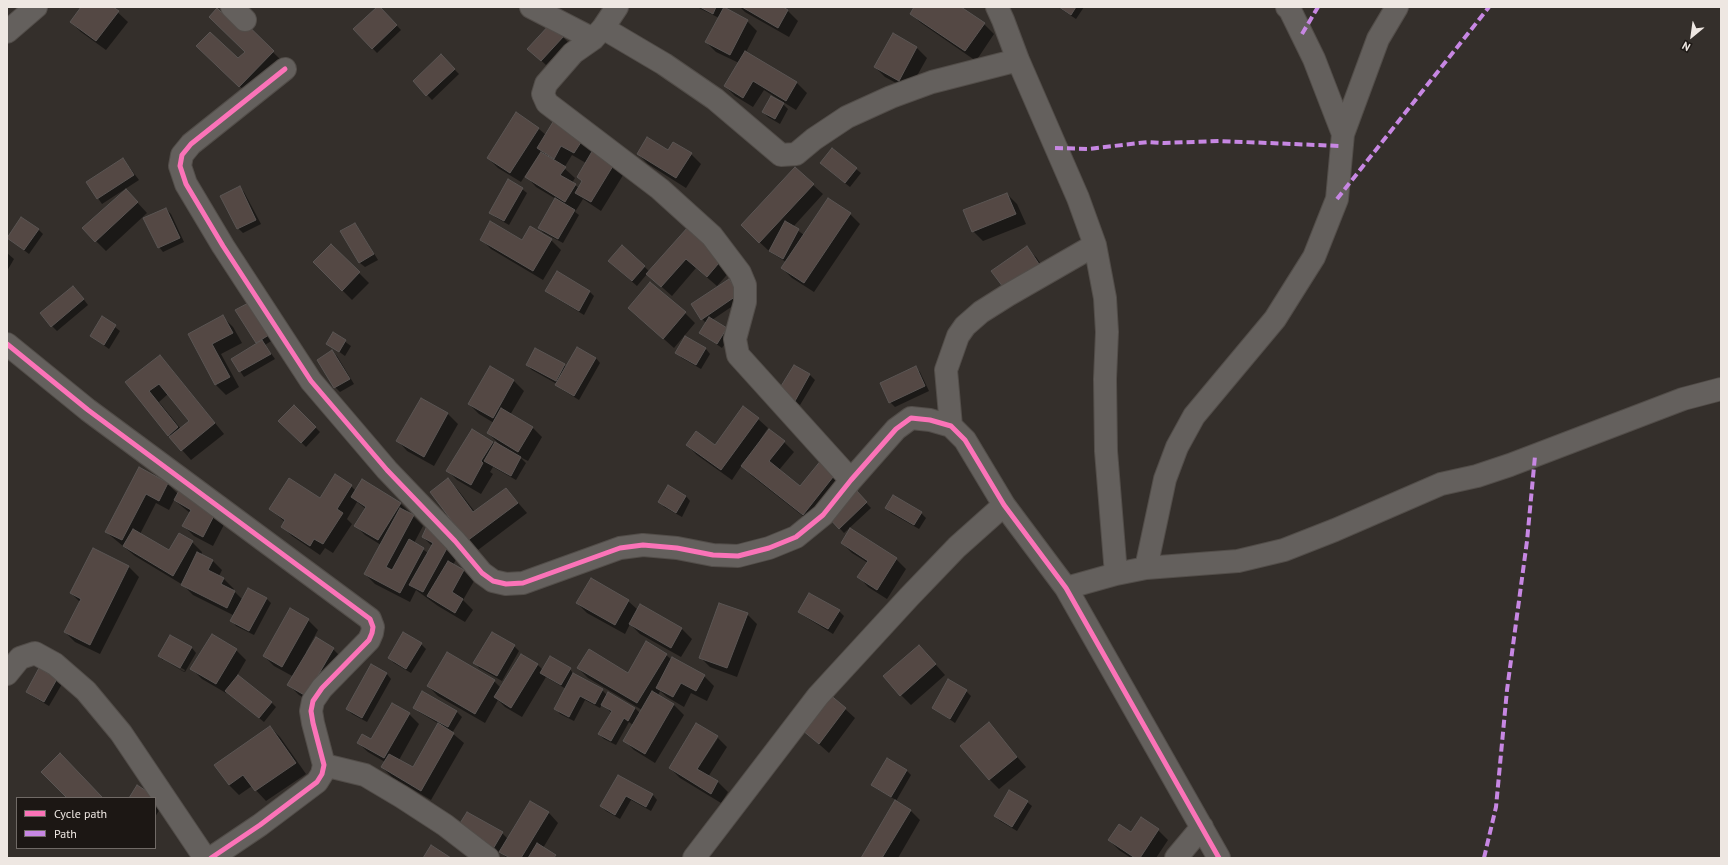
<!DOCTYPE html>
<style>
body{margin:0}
#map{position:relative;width:1728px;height:865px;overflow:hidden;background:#342f2b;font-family:"PT Sans",sans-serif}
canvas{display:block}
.frame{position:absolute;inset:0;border:8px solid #eee7e2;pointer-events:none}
.legend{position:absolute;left:16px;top:797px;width:140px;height:52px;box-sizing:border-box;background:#1c1714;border:1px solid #706a66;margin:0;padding:5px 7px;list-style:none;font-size:12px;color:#eee7e2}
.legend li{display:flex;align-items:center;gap:8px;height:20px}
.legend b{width:20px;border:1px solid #706a66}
.north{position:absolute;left:1672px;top:16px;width:40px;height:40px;-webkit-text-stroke:3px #1c1714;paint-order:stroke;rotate:209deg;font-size:11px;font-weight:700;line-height:16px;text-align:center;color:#eee7e2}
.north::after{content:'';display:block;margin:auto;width:14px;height:18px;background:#eee7e2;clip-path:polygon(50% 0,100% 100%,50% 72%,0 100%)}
</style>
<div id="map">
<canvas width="1728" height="865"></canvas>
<div class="frame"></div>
<ul class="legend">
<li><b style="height:5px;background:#fb73b8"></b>Cycle path</li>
<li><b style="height:5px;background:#c787e3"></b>Path</li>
</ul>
<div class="north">N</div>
</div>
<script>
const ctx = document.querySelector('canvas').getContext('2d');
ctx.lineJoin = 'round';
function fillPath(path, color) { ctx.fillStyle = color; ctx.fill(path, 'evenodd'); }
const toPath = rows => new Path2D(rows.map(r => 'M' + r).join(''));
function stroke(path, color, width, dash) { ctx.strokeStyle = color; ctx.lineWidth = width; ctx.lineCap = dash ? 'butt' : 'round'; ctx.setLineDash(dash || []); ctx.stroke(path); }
const shadow = toPath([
 [83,7,112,7,128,22,106,50,81,32,71,22],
 [379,7,401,30,377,53,354,29],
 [697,7,723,7,747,21,757,31,746,52,797,83,807,93,796,110,764,90,753,107,735,96,725,86,739,63,716,52,706,42,719,18],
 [740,7,781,7,788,11,798,21,789,37,745,12],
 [915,7,959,7,984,24,994,34,976,61,921,23,911,14],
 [1058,7,1084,7,1076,19],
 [230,10,283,62,250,96,208,56,238,60,246,52,224,16],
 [551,25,568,42,546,65,533,53],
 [893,35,917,48,927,58,909,90,885,77,875,67],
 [441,56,459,74,432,100,414,81],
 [783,104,788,109,780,124,768,117,763,112],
 [516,114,539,129,546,135,556,119,625,172,601,211,583,199,575,212,579,215,563,243,544,233,539,228,556,199,536,187,527,177,542,152,541,151,521,182,498,168,488,158],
 [572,155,586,163,583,182,579,188,572,183,575,178,564,168],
 [668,151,691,154,701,164,686,188,648,164,638,154],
 [123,159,139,180,102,204,87,182],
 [826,168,856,169,861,173,850,187],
 [813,185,823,194,793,227,804,235,829,199,850,214,860,224,814,292,792,278,782,268,786,262,770,252,752,235],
 [239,187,244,192,261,224,243,233,238,228],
 [522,189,527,193,509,225,495,217,491,212],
 [1007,194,1017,204,1026,224,983,241,973,231],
 [135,200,147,213,106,251,96,241],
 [166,209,171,214,184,242,163,252,159,247],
 [354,224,359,229,378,260,365,267,360,263,342,232],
 [689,228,733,268,717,286,696,268,672,296,647,274,637,286,614,266,622,246,650,272],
 [38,229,43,234,29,254,8,238],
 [481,239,522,241,551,240,561,250,543,280,491,249],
 [331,245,369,283,352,300,314,262],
 [1026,248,1036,257,1050,277,1006,291],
 [7,253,14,259,7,271],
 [729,280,743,299,712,320,731,334,722,348,700,333,706,323,702,319],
 [547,290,590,292,594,296,584,315,551,295],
 [78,292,88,305,57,331,52,326],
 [629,308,685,313,695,323,674,348],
 [237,311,276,338,265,345,275,359,244,377,232,359,258,344],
 [223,317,233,327,242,343,221,354,239,387,226,395,216,385,189,335],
 [103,318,120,331,109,349,91,336],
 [333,333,351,346,345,356,327,343],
 [686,338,706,349,710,354,701,369,682,358,677,353],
 [536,350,567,367,596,358,600,363,579,400,561,389,557,384,532,370,527,365],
 [332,352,337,356,354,384,340,392,335,387],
 [160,356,169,366,224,434,191,460,182,450,126,382],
 [168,394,191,422,181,429,159,402],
 [795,366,810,375,815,380,800,405,785,395],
 [491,367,514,381,524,391,510,415,532,427,542,437,528,461,520,457,526,463,516,480,493,467,490,472,493,474,481,494,457,480,447,470,493,442,495,445,501,446,488,433,494,423,479,414,469,404],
 [915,367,920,372,929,391,895,407,890,402,881,384],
 [421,399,448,414,458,424,434,466,407,451,398,441],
 [294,406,320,432,306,447,280,421],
 [758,419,768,428,760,440,784,442,794,452,779,470,800,488,822,461,846,482,813,524,752,476,742,465,732,480,697,455,687,445,715,446],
 [139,469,168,484,178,494,229,515,213,546,194,536,184,526,190,513,174,500,169,510,156,503,140,534,170,551,192,542,202,552,201,555,212,560,222,570,219,576,224,579,234,589,233,590,243,600,266,598,271,603,254,635,236,626,232,621,235,616,193,595,183,585,135,556,106,532],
 [362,480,401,504,423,526,414,543,428,553,432,546,423,537,461,550,453,565,464,571,474,581,463,600,473,610,465,622,438,606,416,590,410,602,375,584,365,574,381,545,365,535,355,525,366,509,357,502,347,519,352,524,333,553,325,548,320,555,292,536,282,526,285,522,270,509,320,499,351,486,356,491],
 [448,480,458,490,475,512,506,489,527,513,478,550,468,540],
 [856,492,871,508,844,533,829,517],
 [686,496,690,501,682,517,664,507,660,502],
 [886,508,921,513,926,518,919,529,891,513],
 [842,543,896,559,906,569,887,599,868,587,859,577,868,563,852,553],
 [93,549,129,567,139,577,100,654,75,642,65,632,80,602,71,593],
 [628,601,638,610,640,606,682,629,692,639,681,657,640,634,630,624,625,634,587,613,577,603],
 [839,611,844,616,833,634,804,616,800,612],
 [747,614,757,624,737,677,710,667,700,657],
 [308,620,318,630,306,652,333,649,343,659,316,705,299,695,289,685,294,677,274,666,264,656],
 [421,644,426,649,411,673,394,663,389,658],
 [514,646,519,651,502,681,479,668,475,663],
 [919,646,945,675,911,705,901,695],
 [192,648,196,653,185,672,164,660,184,672,185,670,163,658,163,660,159,656],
 [236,650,246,660,235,679,271,702,276,707,264,722,227,692,226,693,202,679,192,669],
 [521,655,538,665,543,670,570,669,574,675,602,690,607,695,635,708,640,713,642,710,588,678,578,668,628,674,666,655,672,660,704,676,714,686,707,701,691,693,684,707,667,697,660,691,658,696,674,705,684,715,655,763,634,750,624,740,633,725,629,722,616,745,604,739,599,734,612,713,602,704,600,708,585,700,574,721,560,714,556,709,566,689,546,677,522,717,505,707,498,700,485,723,438,696,428,686,494,681,501,688],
 [371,665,387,674,391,679,367,722,352,714,347,709],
 [57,679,62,684,49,706,32,696,27,692],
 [949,681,966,691,971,696,955,723,933,708],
 [423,692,457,712,462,717,452,733,464,743,431,800,392,777,382,767,385,762,368,752,358,743,372,741,409,714,419,724,399,760,413,768,439,724,419,712,414,708],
 [845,709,855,718,829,753,803,730],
 [988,724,1026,767,999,789,989,779],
 [270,727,280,737,306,774,266,801,252,786,239,795,229,785],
 [717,737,727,747,708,777,718,782,728,792,721,803,680,778,670,768],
 [715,738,718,738,695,773,694,772],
 [887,759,907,771,911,775,896,801,910,810,920,820,898,858,862,858,896,800,877,789,872,785],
 [619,776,653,795,657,800,651,811,631,800,620,819,606,811,601,806],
 [138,786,158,799,163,804,155,817,155,798,131,798],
 [530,802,549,813,558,823,543,848,558,858,507,858,500,851,498,853,463,833,502,833,508,839],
 [1027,802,1032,806,1017,831,1000,821,995,816],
 [1141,818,1158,830,1168,840,1156,858,1131,858,1119,850,1109,840,1131,833]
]);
const building = toPath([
 [81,7,113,7,119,11,96,41,70,22,81,7],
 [377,7,380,7,397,25,372,49,353,29,377,7],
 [700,7,716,7,713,14,700,7],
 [724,7,748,20,730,55,705,42,724,7],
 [742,7,783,7,788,10,778,28,742,7],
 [914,7,961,7,985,23,965,51,910,14,914,7],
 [1059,7,1076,7,1071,15,1059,7],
 [217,8,224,15,230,8,274,51,239,87,196,46,210,32,238,58,245,52,209,17,217,8],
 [551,23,564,36,541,61,527,49,551,23],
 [893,33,917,47,899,81,874,67,893,33],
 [745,51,797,82,786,101,753,81,743,98,724,86,745,51],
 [441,54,455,69,426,96,413,81,441,54],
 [771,96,784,103,775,119,762,112,771,96],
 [516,112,539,128,510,173,487,158,516,112],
 [556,117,585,136,574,153,561,146,554,159,537,148,556,117],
 [647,137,668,150,673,142,692,153,676,178,637,154,647,137],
 [594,148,616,161,591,202,575,193,582,181,577,177,594,148],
 [832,148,857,168,845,183,820,163,832,148],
 [541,152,566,167,560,175,576,184,565,202,525,177,541,152],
 [123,158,134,175,97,199,86,182,123,158],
 [795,167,814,184,759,243,741,225,795,167],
 [508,179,523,188,504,221,489,213,508,179],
 [240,186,256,220,237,229,220,196,240,186],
 [126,189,138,202,95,242,82,228,126,189],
 [1007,193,1016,214,972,232,963,210,1007,193],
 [555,198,575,210,558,239,538,228,555,198],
 [828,198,851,213,804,283,781,268,828,198],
 [166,208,180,238,158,248,143,218,166,208],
 [21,217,39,229,24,250,7,238,21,217],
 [490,221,522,240,530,226,552,239,533,271,480,240,490,221],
 [785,221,799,229,783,259,769,251,785,221],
 [355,223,374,254,359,263,340,231,355,223],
 [688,227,724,257,707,277,686,259,661,287,646,274,688,227],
 [331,244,360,272,342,291,313,262,331,244],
 [622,245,645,266,632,281,608,261,622,245],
 [1027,246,1041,267,1006,291,991,271,1027,246],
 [557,271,590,291,579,311,545,291,557,271],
 [729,279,739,294,701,320,691,304,729,279],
 [650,282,686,312,663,339,628,308,650,282],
 [73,286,84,299,51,327,40,313,73,286],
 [252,301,272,333,256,343,235,310,252,301],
 [223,315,233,333,212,344,230,377,215,385,188,334,223,315],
 [102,316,116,325,104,345,90,336,102,316],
 [709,317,727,328,717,344,699,333,709,317],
 [333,332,346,340,339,352,326,344,333,332],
 [685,336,706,348,696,365,675,353,685,336],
 [262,340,271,354,239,372,231,359,262,340],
 [577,347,596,358,574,396,555,385,577,347],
 [535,348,565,364,556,381,526,365,535,348],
 [332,350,350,379,334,388,317,360,332,350],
 [160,355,215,423,181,451,169,437,189,421,159,384,149,391,178,427,168,436,125,382,160,355],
 [794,365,810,374,795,401,778,391,794,365],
 [490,366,514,380,493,418,468,404,490,366],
 [916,366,925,386,889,403,880,383,916,366],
 [421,398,448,413,424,457,396,441,421,398],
 [294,405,316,427,301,443,278,421,294,405],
 [743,406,759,418,721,470,686,445,696,431,715,445,743,406],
 [501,408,533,427,518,452,487,433,501,408],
 [472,429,493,442,481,461,483,463,471,485,446,471,472,429],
 [769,429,785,441,769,461,800,486,822,459,837,472,803,515,741,466,769,429],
 [495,442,521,457,511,476,484,461,495,442],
 [139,467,168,483,159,501,146,494,122,540,105,532,139,467],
 [335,474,352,485,337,509,343,513,323,544,314,539,310,546,281,527,285,520,269,509,289,478,320,498,335,474],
 [448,478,473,512,506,488,518,503,467,541,430,492,448,478],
 [362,479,401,503,378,540,354,526,366,507,351,497,362,479],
 [182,485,220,504,203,537,182,526,191,510,174,500,182,485],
 [668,485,686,496,676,513,658,502,668,485],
 [856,490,867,502,839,529,828,517,856,490],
 [893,495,922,512,914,525,885,508,893,495],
 [400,508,414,515,386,567,392,570,409,539,424,548,400,593,364,574,400,508],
 [427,526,452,539,423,592,409,585,433,543,422,537,427,526],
 [850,528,897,558,877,590,857,577,868,561,841,543,850,528],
 [133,529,169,550,179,533,193,541,173,576,123,546,133,529],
 [93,548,129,566,90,645,64,632,81,599,70,593,93,548],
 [197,552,213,560,208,570,224,578,221,584,235,591,227,608,181,585,197,552],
 [448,561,464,570,452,592,463,599,455,613,427,596,448,561],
 [591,578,629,600,615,625,576,603,591,578],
 [248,588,267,598,249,631,230,621,248,588],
 [809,593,840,610,828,629,798,612,809,593],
 [719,603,748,613,727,668,699,658,719,603],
 [640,604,682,628,671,648,629,624,640,604],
 [290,608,309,619,282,667,263,656,290,608],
 [403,632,422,643,406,669,388,658,403,632],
 [492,632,515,645,497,676,473,663,492,632],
 [212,634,237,649,216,684,190,669,212,634],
 [170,635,192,647,180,668,158,656,170,635],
 [316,637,334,648,306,696,287,685,316,637],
 [646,641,667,654,637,703,577,668,589,649,628,673,646,641],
 [919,645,936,664,900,696,883,676,919,645],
 [447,652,495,680,475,714,427,686,447,652],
 [521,654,538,664,511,708,494,697,521,654],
 [550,656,571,668,561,685,540,673,550,656],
 [672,657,705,675,696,691,681,683,673,697,656,688,672,657],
 [371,664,387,673,362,718,346,709,371,664],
 [39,668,57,679,44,702,26,692,39,668],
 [573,673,603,689,595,704,580,696,569,717,554,709,573,673],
 [238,675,272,702,259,718,225,691,238,675],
 [948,679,967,690,950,719,932,708,948,679],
 [422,691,457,711,448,727,413,708,422,691],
 [652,691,674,704,645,754,623,741,652,691],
 [608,692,635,708,628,721,624,718,611,741,598,734,612,711,601,705,608,692],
 [829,694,846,708,819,744,802,730,829,694],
 [392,703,410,713,384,758,357,743,362,734,371,739,392,703],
 [989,722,1017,757,989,780,960,746,989,722],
 [438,723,454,733,421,791,381,767,389,754,413,767,438,723],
 [696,723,718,736,697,769,718,781,711,794,669,768,696,723],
 [270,726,296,763,255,791,243,775,229,785,214,765,270,726],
 [60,753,102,797,101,798,67,798,41,772,60,753],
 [887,758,907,770,891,797,871,785,887,758],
 [618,775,653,794,646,807,626,796,615,815,600,806,618,775],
 [137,785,159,799,155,805,155,798,129,798,137,785],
 [1009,790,1028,801,1012,827,994,816,1009,790],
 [895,800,911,810,882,858,861,858,895,800],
 [530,801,549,812,521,858,510,858,499,852,530,801],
 [467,812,503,832,493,849,457,828,467,812],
 [1141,817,1159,829,1140,858,1135,858,1108,840,1119,824,1131,832,1141,817],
 [537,843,556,855,554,858,528,858,537,843],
 [431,845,451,858,423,858,431,845]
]);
const minor = toPath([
 [232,7,245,20],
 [531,7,593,39],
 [617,7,603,28,593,39,573,53,546,84,543,94,547,103,660,189,712,236,740,273,745,285,745,302,735,339,738,355,851,480],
 [997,7,1003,20,1018,60,1078,198,1095,245,1105,298,1107,332,1105,379,1106,451,1116,574],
 [1287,7,1290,10,1314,59,1343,134],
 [603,28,664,64,715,99,781,155,796,154,814,139,847,117,891,97,932,82,1018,60],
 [7,32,36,7],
 [285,69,191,144,182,155,180,166,186,184,223,246,311,381,387,470,455,541,482,573,493,581,506,584,523,583,620,548,643,545,677,548,713,555,738,556,769,548,796,537,823,515,851,480,896,429,911,418,930,420,951,426,965,440,1004,505,1066,588,1219,858],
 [7,344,88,410,370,619,373,627,372,633,369,640,322,688,313,701,311,711,313,723,324,765,322,774,317,782,260,825,211,858],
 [951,426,946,370,958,336,965,326,981,312,1008,295,1095,245],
 [1146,568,1165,479,1177,447,1194,416,1275,319,1314,257,1337,199,1343,134,1378,39,1397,7],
 [1066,588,1116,574,1146,568,1238,561,1284,550,1335,530,1441,484,1477,476,1510,465,1683,399,1721,389],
 [7,674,20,658,35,653,55,664,86,691,121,733,205,858],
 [324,765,365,775,402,797,445,825,488,858],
 [694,858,818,696,909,597,957,547,1004,505],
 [1176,858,1202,827]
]);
const quiet = toPath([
 [1302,34,1318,7],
 [1055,148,1088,149,1148,142,1164,143,1219,141,1341,146],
 [1337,199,1489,7],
 [1484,858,1496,807,1507,690,1527,541,1535,456]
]);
const cycleway = toPath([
 [285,69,191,144,182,155,180,166,186,184,223,246,311,381,387,470,455,541,482,573,493,581,506,584,523,583,620,548,643,545,677,548,713,555,738,556,769,548,796,537,823,515,851,480,896,429,911,418,930,420,951,426,965,440,1004,505,1066,588,1219,858],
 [7,344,88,410,370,619,373,627,372,633,369,640,322,688,313,701,311,711,313,723,324,765,322,774,317,782,260,825,211,858]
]);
fillPath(shadow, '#0007');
fillPath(building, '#544844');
stroke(building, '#5a5553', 1);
stroke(minor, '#524d49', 24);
stroke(minor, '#64605d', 22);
stroke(quiet, '#c787e3', 4, [8, 4]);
stroke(cycleway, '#fb73b8', 5);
</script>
